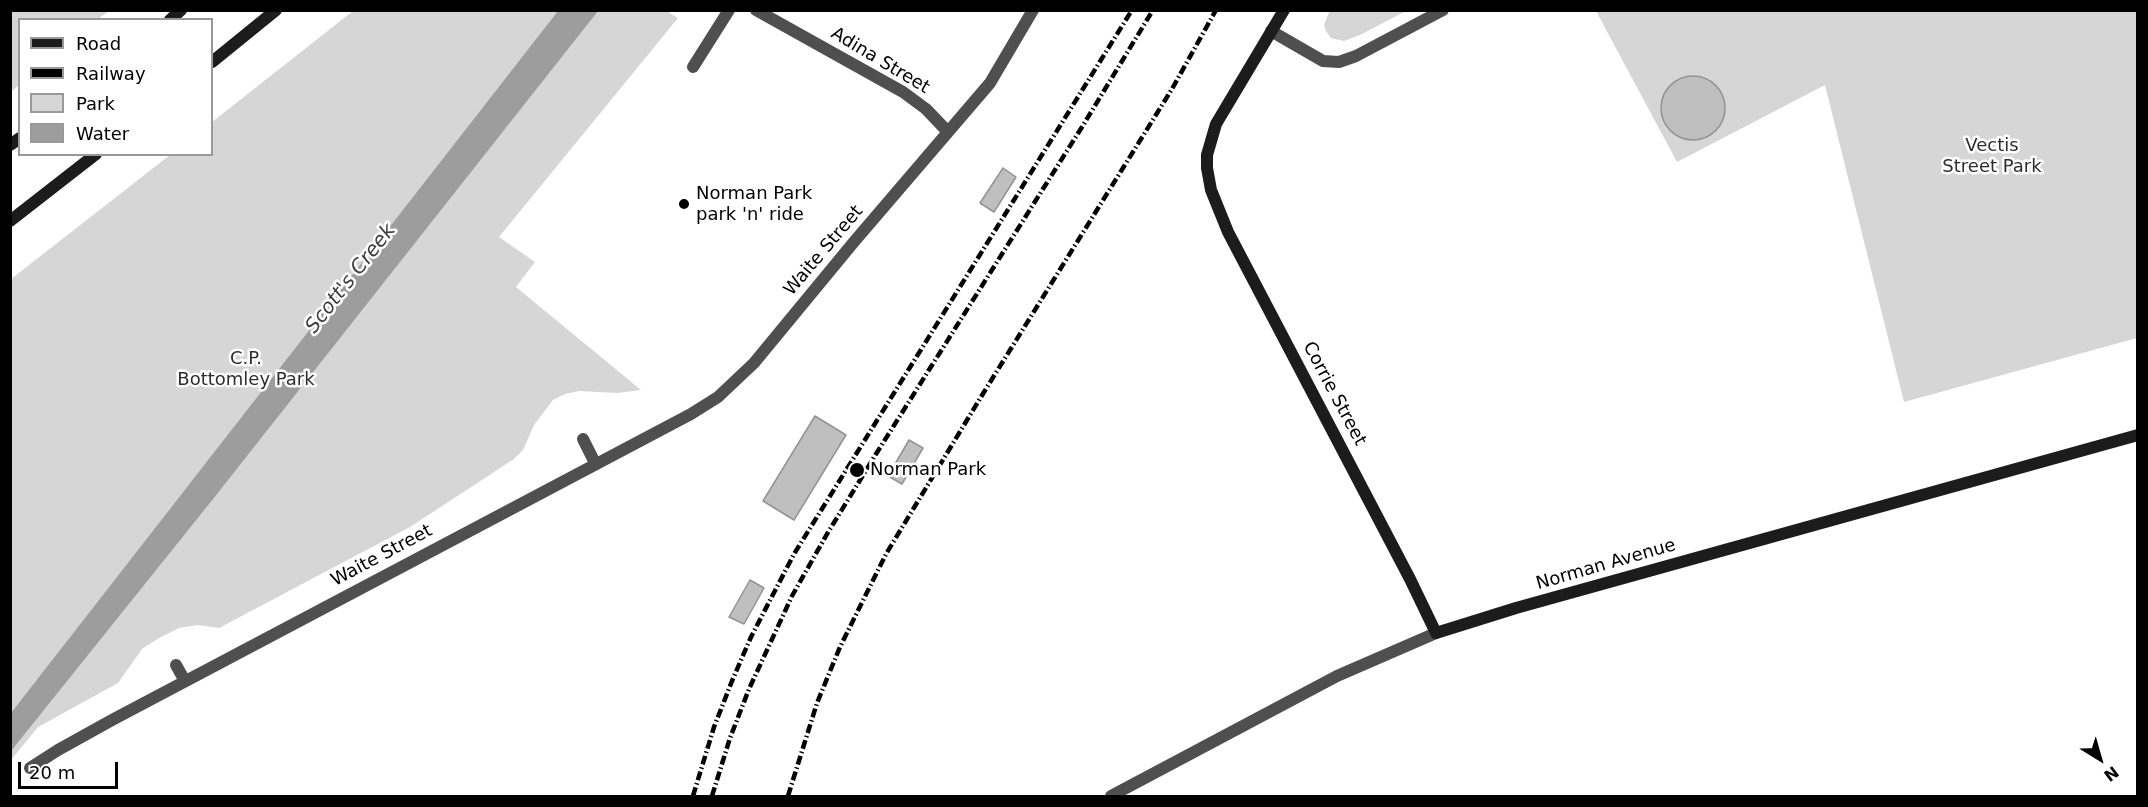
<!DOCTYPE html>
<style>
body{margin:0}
#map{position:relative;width:2148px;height:807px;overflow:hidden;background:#fff;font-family:"DejaVu Sans",sans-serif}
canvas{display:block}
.frame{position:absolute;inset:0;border:12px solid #000;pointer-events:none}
.legend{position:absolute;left:18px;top:18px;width:195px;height:138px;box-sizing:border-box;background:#fff;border:2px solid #999;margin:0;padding:8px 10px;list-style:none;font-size:18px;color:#000}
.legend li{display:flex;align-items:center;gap:12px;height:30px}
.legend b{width:30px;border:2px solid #999}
.north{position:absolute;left:2070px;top:729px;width:60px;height:60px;-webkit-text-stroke:4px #fff;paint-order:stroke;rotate:143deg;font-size:16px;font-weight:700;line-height:24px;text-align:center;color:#000}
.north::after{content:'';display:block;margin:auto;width:21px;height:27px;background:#000;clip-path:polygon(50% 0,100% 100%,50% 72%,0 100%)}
.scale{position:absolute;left:18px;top:762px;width:100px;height:27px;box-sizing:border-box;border:3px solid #000;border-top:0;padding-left:8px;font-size:18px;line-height:21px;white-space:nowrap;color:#000;-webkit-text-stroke:4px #fff;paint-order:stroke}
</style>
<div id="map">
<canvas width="2148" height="807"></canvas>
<div class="frame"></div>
<ul class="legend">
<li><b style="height:8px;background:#1c1c1c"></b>Road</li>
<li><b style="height:8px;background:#000"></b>Railway</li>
<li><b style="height:16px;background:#d6d6d6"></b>Park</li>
<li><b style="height:16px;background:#9d9d9d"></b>Water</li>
</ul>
<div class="north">N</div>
<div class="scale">20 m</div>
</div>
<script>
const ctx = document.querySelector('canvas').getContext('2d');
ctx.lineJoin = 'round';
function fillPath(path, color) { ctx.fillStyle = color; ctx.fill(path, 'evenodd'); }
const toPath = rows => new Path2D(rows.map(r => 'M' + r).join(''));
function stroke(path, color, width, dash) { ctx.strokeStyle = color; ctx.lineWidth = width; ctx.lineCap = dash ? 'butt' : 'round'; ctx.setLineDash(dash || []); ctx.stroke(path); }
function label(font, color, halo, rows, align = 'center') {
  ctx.font = font + ' "DejaVu Sans",sans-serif'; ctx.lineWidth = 5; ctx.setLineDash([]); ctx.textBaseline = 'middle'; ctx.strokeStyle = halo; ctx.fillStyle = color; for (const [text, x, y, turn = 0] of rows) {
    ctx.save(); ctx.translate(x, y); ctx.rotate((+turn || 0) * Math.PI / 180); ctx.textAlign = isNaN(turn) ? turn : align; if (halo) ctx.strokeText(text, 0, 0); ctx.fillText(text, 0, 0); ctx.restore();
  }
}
const green = toPath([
 [11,10,109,10,109,11,98,19,20,20,19,85,11,92],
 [665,10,678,18,499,237,535,262,516,287,641,390,617,393,579,391,565,394,553,400,534,425,523,450,514,459,410,527,219,628,198,625,179,628,159,638,142,649,118,683,38,727,11,760,11,279,170,155,212,154,212,122,353,11],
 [1330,10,1406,10,1406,11,1360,35,1344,41,1331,38,1326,31,1324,25],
 [1596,11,2137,11,2137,338,1904,402,1825,85,1677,162]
]);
const water = toPath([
 [558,11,598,11,213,499,11,751,11,713]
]);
const building = toPath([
 '1661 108a32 32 0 1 1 64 0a32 32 0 1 1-64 0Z',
 [1003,168,1016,177,994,212,980,203,1003,168],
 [815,416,846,435,794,520,763,501,815,416],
 [909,440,923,448,902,484,888,476,909,440],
 [750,580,764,588,744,624,729,617,750,580]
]);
const lane = toPath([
 [693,67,729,10]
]);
const street = toPath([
 [756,10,903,92,926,109,948,132],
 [1271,31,1323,61,1339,62,1356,56,1443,10],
 [583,439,595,463],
 [176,665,185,681],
 [30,768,58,750,112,720,691,414,718,397,754,363,853,243,990,83,1033,10],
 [1111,796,1337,676,1436,633]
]);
const secondary = toPath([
 [1284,10,1216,124,1207,155,1207,168,1211,190,1228,232,1410,579,1436,633,1516,608,2138,435],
 [170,20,181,10],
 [212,62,276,10],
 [10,145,20,138],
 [10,221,96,154]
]);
const rail = toPath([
 [693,796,714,727,732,681,751,637,794,554,1132,10],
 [712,796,730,738,749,689,792,596,827,534,876,454,1082,127,1153,10],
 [788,796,817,703,840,647,886,554,984,392,1172,89,1216,10]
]);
const markers = [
 [684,204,6,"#000"],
 [857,470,8,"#000"]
];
const streetNames = [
 ["Adina Street",880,61,31],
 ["Waite Street",824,251,-50],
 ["Corrie Street",1334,394,62],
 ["Waite Street",382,556,-28],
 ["Norman Avenue",1606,565,-16]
];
const parkNames = [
 ["Vectis",1992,146],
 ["Street Park",1992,167],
 ["C.P.",246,359],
 ["Bottomley Park",246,380]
];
const poiNames = [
 ["Norman Park",696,194],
 ["park 'n' ride",696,215],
 ["Norman Park",870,470]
];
const waterNames = [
 ["Scott's Creek",351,279,-52]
];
fillPath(green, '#d6d6d6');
fillPath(water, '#9d9d9d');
fillPath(building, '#bfbfbf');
stroke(building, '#939393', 1.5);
stroke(lane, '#4f4f4f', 12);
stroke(street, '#4f4f4f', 12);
stroke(secondary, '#1c1c1c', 12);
stroke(rail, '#000', 4.5, [9, 3, 1.5, 3]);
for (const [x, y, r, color] of markers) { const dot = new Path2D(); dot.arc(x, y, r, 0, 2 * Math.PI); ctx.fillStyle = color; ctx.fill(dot); stroke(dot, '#fff', 2); }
label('18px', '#000', '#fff', streetNames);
label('18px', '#2d2d2d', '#fff', parkNames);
label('18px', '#000', '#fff', poiNames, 'left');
label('italic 20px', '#3e3e3e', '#fff', waterNames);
</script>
